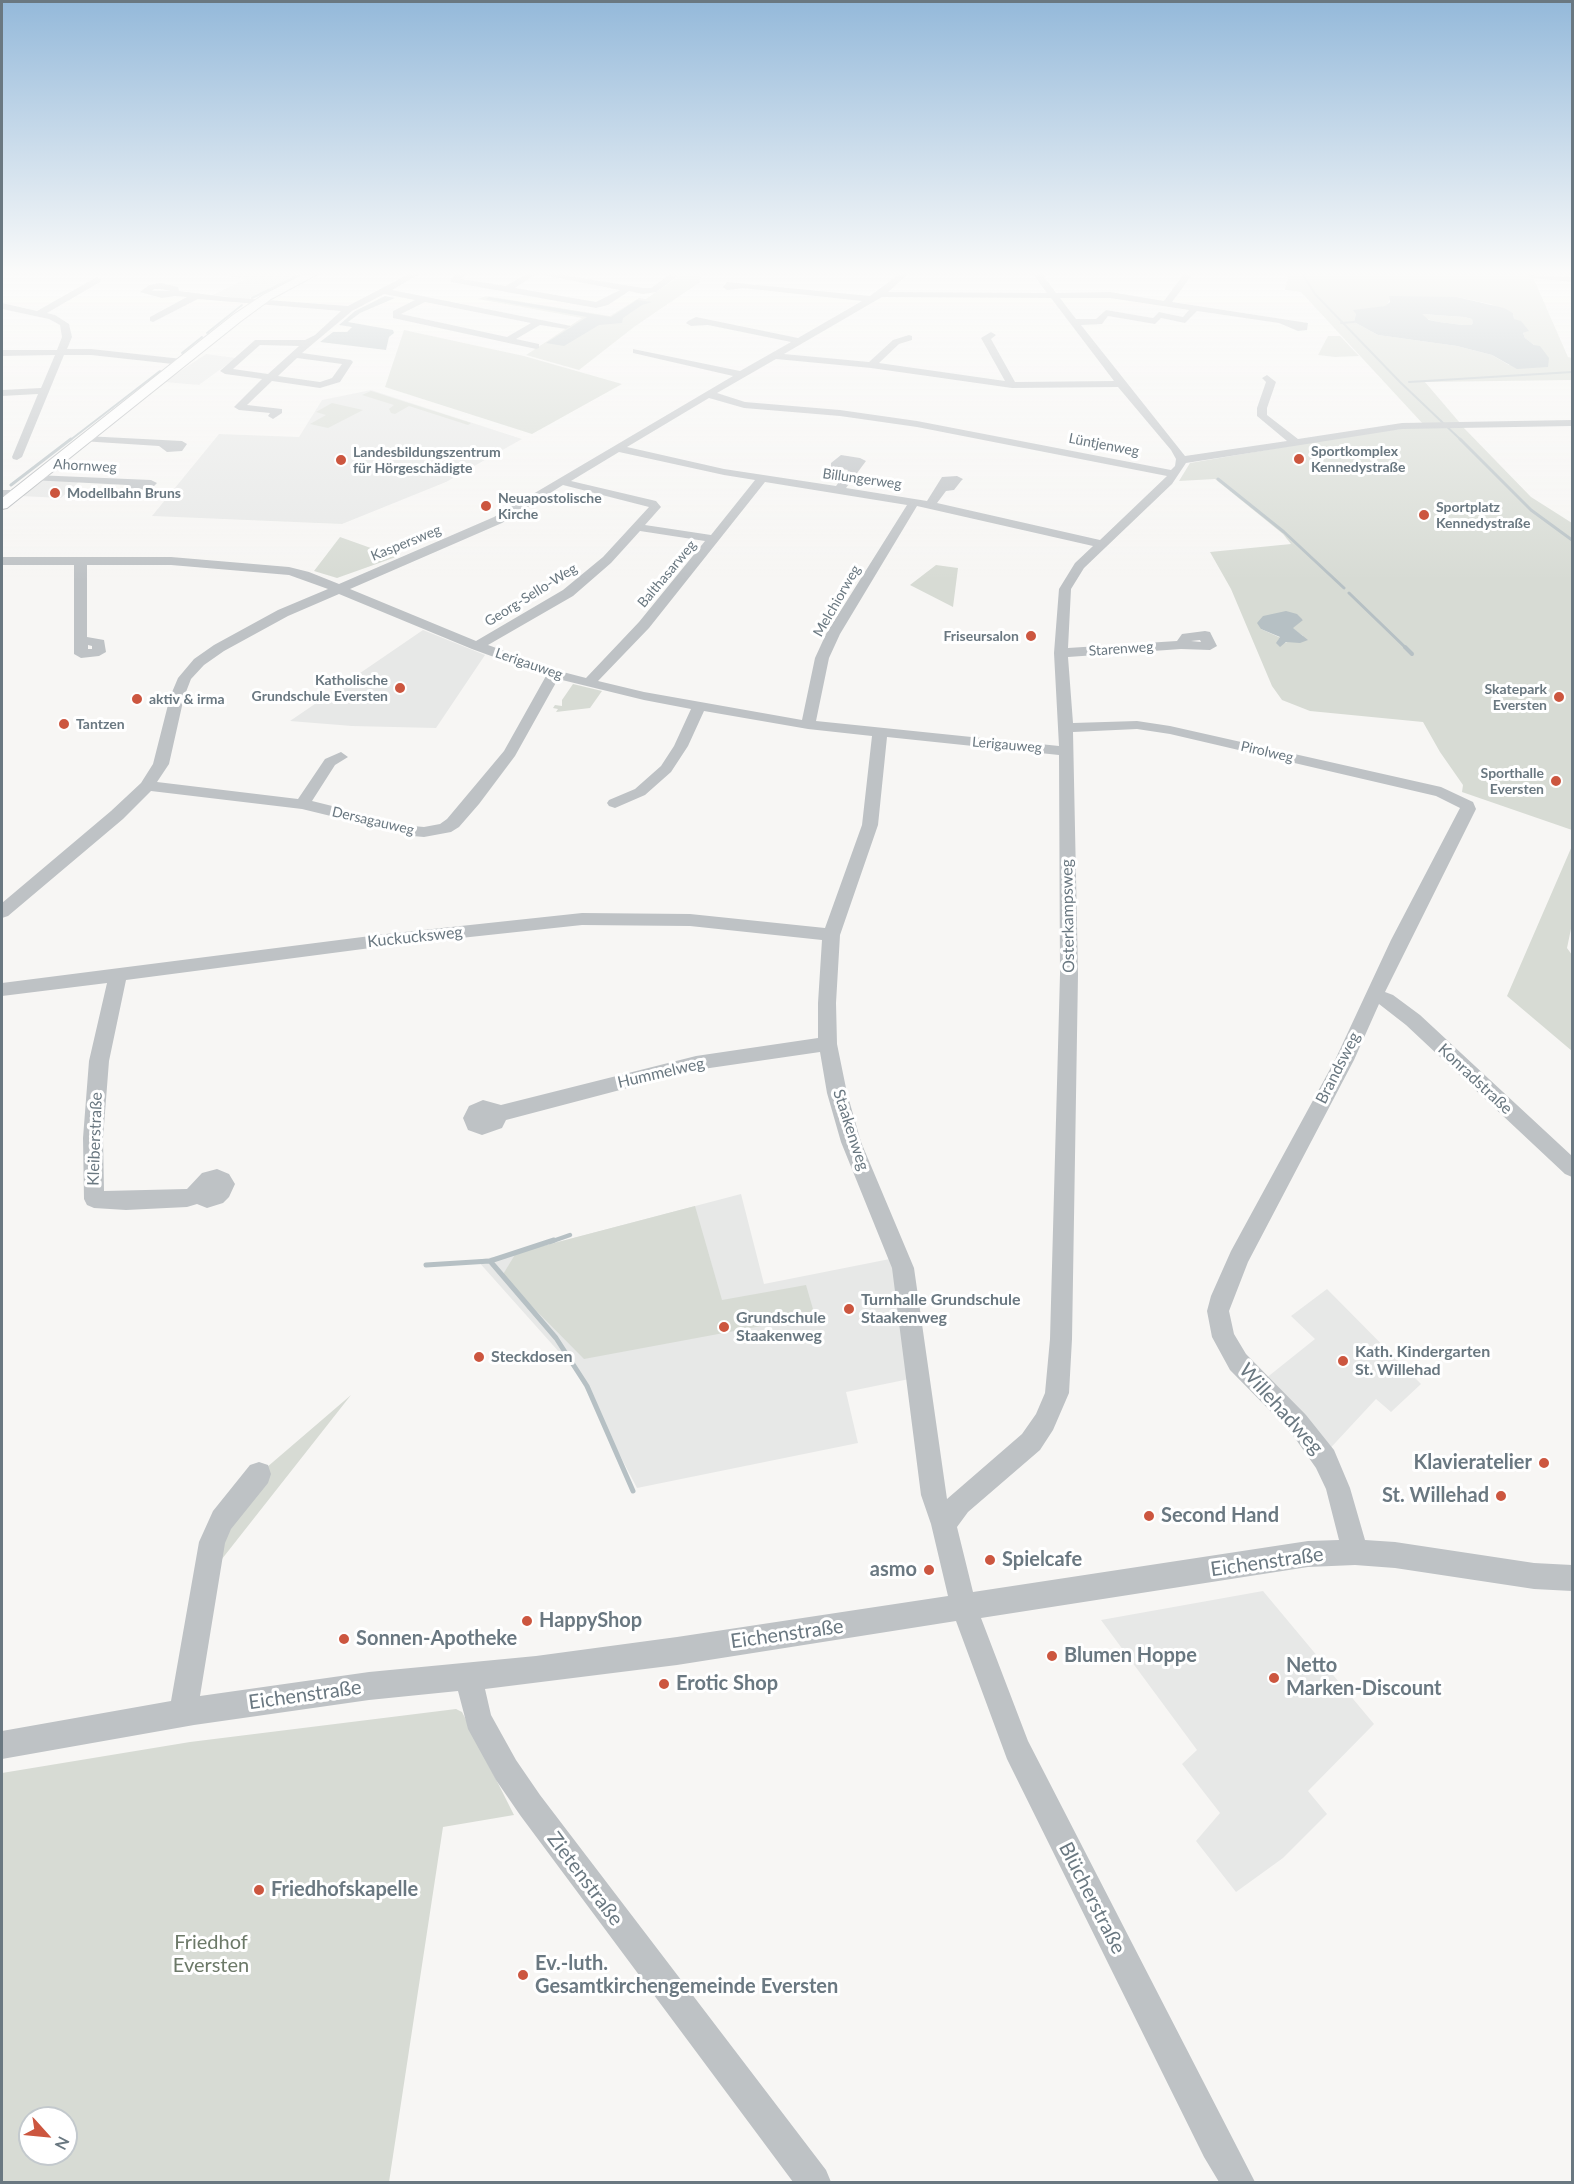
<!DOCTYPE html>
<meta charset="utf-8">
<style>
body{margin:0}
#map{position:relative;width:1574px;height:2184px;overflow:hidden;background:#f7f6f4;font-family:Lato,sans-serif}
canvas{display:block}
.frame{position:absolute;inset:0;border:3px solid #6a7881;pointer-events:none}
.north{position:absolute;left:18px;top:2106px;width:60px;height:60px;box-sizing:border-box;background:#fff;border:2px solid #c3c9cd;border-radius:50%;rotate:117deg;font-size:16px;font-weight:700;line-height:24px;text-align:center;color:#6a7881}
.north::after{content:'';display:block;margin:auto;width:21px;height:27px;background:#cc563f;clip-path:polygon(50% 0,100% 100%,50% 72%,0 100%)}
</style>
<div id="map">
<canvas width="1574" height="2184"></canvas>
<div class="frame"></div>
<div class="north">N</div>
</div>
<script>
const ctx = document.querySelector('canvas').getContext('2d');
ctx.lineJoin = 'round';
function fillPath(path, color) { ctx.fillStyle = color; ctx.fill(path, 'evenodd'); }
const toPath = rows => new Path2D(rows.map(r => 'M' + r).join(''));
function stroke(path, color, width, dash) { ctx.strokeStyle = color; ctx.lineWidth = width; ctx.lineCap = dash ? 'butt' : 'round'; ctx.setLineDash(dash || []); ctx.stroke(path); }
function label(font, color, halo, rows, align = 'center') {
  ctx.font = font + ' Lato,sans-serif'; ctx.lineWidth = 6; ctx.setLineDash([]); ctx.textBaseline = 'middle'; ctx.strokeStyle = halo; ctx.fillStyle = color; for (const [text, x, y, turn = 0] of rows) {
    ctx.save(); ctx.translate(x, y); ctx.rotate((+turn || 0) * Math.PI / 180); ctx.textAlign = isNaN(turn) ? turn : align; if (halo) ctx.strokeText(text, 0, 0); ctx.fillText(text, 0, 0); ctx.restore();
  }
}
const built = toPath([
 [225,275,297,275,248,299,213,295,245,279],
 [206,354,236,358,199,385,164,382],
 [371,390,522,439,446,482,342,524,152,516,219,434,299,437,322,400],
 [45,479,80,481,61,498,20,496],
 [423,630,485,655,436,728,352,726,290,721],
 [741,1194,764,1284,900,1257,919,1377,846,1392,858,1443,637,1488,576,1371,477,1260,516,1253],
 [1327,1289,1421,1384,1391,1412,1376,1399,1323,1456,1260,1383,1315,1339,1291,1316],
 [1263,1591,1374,1724,1308,1791,1327,1814,1283,1858,1236,1892,1196,1841,1220,1813,1182,1764,1197,1750,1101,1620]
]);
const green = toPath([
 [681,275,701,275,700,282,634,327,579,370,526,355,582,318,478,299,486,296,610,316,639,298,646,299],
 [1288,275,1532,275,1568,357,1572,358,1572,380,1425,382,1460,423,1423,424,1301,292,1285,290],
 [1457,297,1490,304,1513,313,1514,319,1528,331,1523,333,1525,338,1534,345,1509,365,1492,355,1457,346,1378,335,1354,322,1356,314,1386,306,1391,298],
 [1422,314,1464,317,1472,319,1473,323,1471,325,1463,325,1439,322,1430,320,1422,316],
 [404,330,524,356,622,384,532,434,385,387],
 [1328,336,1340,336,1359,356,1335,357,1318,355],
 [371,391,471,423,468,425,409,406,395,414,391,413,389,409,394,405,362,395],
 [332,403,363,410,328,428,310,424,326,415,316,412],
 [1463,427,1531,497,1572,523,1572,830,1462,792,1463,785,1440,752,1423,722,1310,711,1282,700,1272,686,1231,589,1210,552,1291,544,1283,534,1215,479,1179,481,1190,463,1366,433,1409,428],
 [1303,619,1292,628,1303,636,1282,644,1278,640,1281,638,1261,629],
 [340,537,396,557,337,578,314,571],
 [936,565,958,568,953,607,910,585],
 [573,684,602,691,590,708,556,712,558,709,553,708,555,705,562,706,562,700],
 [1572,846,1572,924,1567,948,1572,955,1572,1051,1507,996],
 [695,1206,722,1300,806,1285,815,1316,584,1359,502,1276,516,1253],
 [351,1395,218,1564,205,1576,259,1474],
 [456,1709,462,1712,514,1815,443,1827,389,2182,2,2182,2,1773,190,1742],
 [30,2118,66,2118,66,2154,30,2154]
]);
const water = toPath([
 [385,296,395,298,360,313,348,322,393,330,394,333,389,337,386,350,320,342,333,332,347,332,352,327,339,325,355,311],
 [1389,296,1457,297,1504,308,1513,313,1514,319,1521,321,1529,331,1523,333,1525,338,1534,345,1540,346,1549,358,1548,367,1517,369,1492,355,1457,346,1378,335,1354,322,1356,314,1353,310,1385,306,1390,302],
 [1422,314,1464,317,1472,319,1473,323,1471,325,1463,325,1439,322,1429,320],
 [489,297,611,317,637,300,652,302,642,305,623,318,622,323,599,325,564,346,546,343,587,317,486,299],
 [1286,611,1297,614,1303,620,1293,628,1308,640,1300,643,1286,642,1280,647,1276,643,1280,637,1261,629,1257,623,1263,616]
]);
const streamFar4 = toPath([
 [1303,275,1315,294,1400,382,1462,441],
 [252,298,299,275],
 [1341,323,1354,322],
 [207,333,242,305],
 [182,353,202,337],
 [1409,382,1572,372],
 [69,441,160,371]
]);
const streamFar3 = toPath([
 [1460,439,1531,510,1572,540],
 [1218,479,1284,532,1344,588],
 [11,485,71,439],
 [1349,593,1407,649]
]);
const streamFar2 = toPath([
 [1405,647,1412,654]
]);
const streamFar1 = toPath([
 [550,1242,570,1235]
]);
const stream = toPath([
 [490,1261,556,1338,587,1386,633,1491],
 [426,1265,490,1261,554,1240]
]);
const minor = toPath([
 [407,275,418,275,392,290,571,326,566,329,540,325,516,339,539,344,539,348,536,349,393,318,393,311,415,300,384,294,352,311,302,353,351,360,353,362,340,382,320,388,272,381,247,405,282,409,282,413,273,419,268,416,270,413,239,410,234,407,262,379,225,374,220,371,255,340,305,340,315,335,341,311,198,299,153,322,150,321,150,317,187,297,175,296,162,298,140,292,149,285,161,283,178,287,179,291,226,297,348,306,407,275],
 [154,289,161,289,171,291,152,291,154,289],
 [425,302,531,323,507,337,401,314,425,302],
 [260,345,299,346,268,374,233,369,260,345],
 [297,358,342,364,332,378,320,382,278,376,297,358],
 [455,275,465,275,461,279,506,286,524,275,534,275,515,288,596,302,620,290,543,275,563,275,643,288,651,288,669,275,678,276,656,292,643,294,629,291,608,305,596,308,451,282,450,280,455,275],
 [898,275,907,275,888,292,1047,293,1034,275,1043,275,1056,293,1110,292,1164,301,1183,275,1192,275,1172,302,1308,323,1307,330,1298,331,1279,323,1197,311,1185,323,1161,318,1155,324,1108,316,1102,324,1081,325,1185,456,1287,441,1257,416,1257,408,1266,382,1262,378,1267,375,1276,382,1267,408,1267,415,1298,439,1402,423,1572,420,1572,426,1402,429,1186,463,1172,484,1084,568,1071,589,1068,648,1177,641,1182,634,1205,631,1210,632,1217,646,1210,650,1181,649,1068,657,1073,723,1137,721,1170,726,1441,787,1473,802,1476,809,1385,992,1393,995,1420,1015,1572,1156,1572,1177,1565,1174,1406,1025,1379,1004,1354,1060,1248,1262,1229,1311,1234,1334,1246,1354,1306,1415,1334,1450,1350,1488,1365,1540,1395,1542,1534,1563,1572,1565,1572,1591,1534,1589,1395,1568,1355,1565,1308,1567,981,1618,1028,1741,1255,2182,1219,2182,1204,2157,1007,1759,956,1621,677,1665,485,1689,491,1715,516,1760,540,1795,826,2170,831,2182,793,2182,520,1815,496,1780,468,1729,458,1691,369,1700,194,1725,2,1759,2,1731,171,1701,199,1542,213,1511,250,1465,259,1462,268,1465,271,1474,268,1483,231,1529,225,1543,200,1696,369,1672,536,1656,677,1637,948,1596,931,1524,921,1495,892,1268,841,1142,827,1093,820,1052,696,1070,506,1120,502,1128,482,1135,468,1130,463,1118,469,1106,483,1100,501,1105,696,1056,818,1038,818,1003,822,940,690,926,582,925,386,946,126,980,109,1061,103,1138,104,1191,187,1189,202,1173,217,1169,229,1174,235,1184,229,1197,223,1203,207,1208,197,1204,187,1207,126,1210,94,1208,87,1205,84,1199,83,1138,89,1061,107,983,2,996,2,983,386,934,582,913,690,914,825,928,862,825,872,736,808,729,704,711,688,746,671,772,645,795,615,808,609,806,607,803,609,800,635,789,661,766,674,746,691,709,644,700,558,679,515,756,479,804,459,827,451,832,424,837,413,836,302,809,151,791,123,819,8,916,2,918,2,903,111,811,141,783,153,764,170,697,178,678,194,659,214,645,278,610,328,589,289,575,171,565,87,565,87,637,104,640,106,652,99,656,81,658,74,654,74,565,2,565,2,557,171,557,289,567,309,572,339,584,494,517,733,376,633,353,633,349,740,371,791,342,708,325,691,326,686,323,688,321,696,317,798,338,862,301,743,288,727,290,723,287,727,282,870,296,898,275],
 [882,297,1051,298,1114,381,1015,382,991,339,996,335,991,332,981,338,1005,381,879,363,899,344,912,340,912,336,909,335,893,340,869,362,784,354,882,297],
 [1060,298,1110,298,1189,310,1183,317,1159,312,1153,318,1106,310,1096,319,1076,319,1060,298],
 [776,359,871,368,1012,388,1118,387,1171,450,1176,459,1175,466,1171,470,917,421,840,410,745,402,717,393,776,359],
 [709,398,744,408,840,416,917,427,1167,476,1100,540,937,503,946,491,954,490,961,481,963,479,957,476,942,477,927,501,846,488,866,461,860,458,841,455,831,463,831,467,848,470,836,486,724,469,627,447,709,398],
 [619,452,724,475,755,480,711,535,645,525,661,507,656,501,571,481,619,452],
 [765,482,907,505,826,634,815,658,802,720,644,692,598,681,649,628,765,482],
 [563,485,649,507,603,557,563,590,476,641,350,589,502,523,563,485],
 [917,506,1093,546,1075,563,1059,589,1054,653,1059,746,816,721,829,658,840,634,917,506],
 [640,531,705,541,639,622,586,678,559,671,488,645,573,596,611,563,640,531],
 [339,594,472,649,546,676,504,751,447,819,440,824,424,827,413,826,312,801,335,765,348,757,341,752,325,759,298,799,157,782,169,764,184,697,191,679,204,665,224,651,288,616,339,594],
 [1200,640,1201,642,1191,641,1200,640],
 [88,645,92,646,92,649,88,649,88,645],
 [1137,729,1170,734,1436,796,1460,808,1391,940,1335,1060,1231,1251,1211,1296,1207,1311,1212,1337,1230,1370,1290,1431,1316,1468,1326,1489,1339,1540,1308,1541,973,1592,957,1527,968,1512,1040,1450,1053,1430,1069,1393,1072,1339,1078,974,1073,732,1137,729],
 [887,737,1059,755,1060,974,1050,1339,1045,1393,1036,1414,1022,1434,947,1499,914,1268,861,1142,847,1093,837,1044,836,1003,840,935,878,825,887,737],
 [1528,275,1572,277,1572,282,1532,278,1528,275],
 [97,277,101,280,100,282,47,313,55,315,69,324,72,337,67,349,91,349,182,359,187,362,182,365,91,355,64,355,22,457,17,460,13,459,12,457,38,394,2,396,2,390,41,388,55,355,2,356,2,350,57,350,62,337,60,325,49,319,2,309,2,303,37,311,97,277],
 [85,436,182,441,187,444,182,451,167,452,159,446,81,441,81,437,85,436],
 [35,475,151,480,157,483,151,489,133,490,129,489,127,485,31,480,31,476,35,475],
 [2,490,16,490,22,493,16,496,2,496,2,490]
]);
const major = toPath([
 [302,275,316,275,271,299,241,321,7,508,2,509,2,498,233,315,263,295,302,275]
]);
const markers = [
 [1299,459,6,"#cc563f"],
 [341,460,6,"#cc563f"],
 [55,493,6,"#cc563f"],
 [486,506,6,"#cc563f"],
 [1424,515,6,"#cc563f"],
 [1031,636,6,"#cc563f"],
 [400,688,6,"#cc563f"],
 [1559,697,6,"#cc563f"],
 [137,699,6,"#cc563f"],
 [64,724,6,"#cc563f"],
 [1556,781,6,"#cc563f"],
 [849,1309,6,"#cc563f"],
 [724,1327,6,"#cc563f"],
 [479,1357,6,"#cc563f"],
 [1343,1361,6,"#cc563f"],
 [1544,1463,6,"#cc563f"],
 [1501,1496,6,"#cc563f"],
 [1149,1516,6,"#cc563f"],
 [990,1560,6,"#cc563f"],
 [929,1570,6,"#cc563f"],
 [527,1621,6,"#cc563f"],
 [344,1639,6,"#cc563f"],
 [1052,1656,6,"#cc563f"],
 [1274,1678,6,"#cc563f"],
 [664,1684,6,"#cc563f"],
 [259,1890,6,"#cc563f"],
 [523,1975,6,"#cc563f"]
];
const farStreetnames = [
 ["Lüntjenweg",1104,445,11],
 ["Ahornweg",85,466,3],
 ["Billungerweg",862,479,8],
 ["Kaspersweg",406,543,-22],
 ["Balthasarweg",667,574,-50],
 ["Georg-Sello-Weg",531,595,-32],
 ["Melchiorweg",837,601,-60],
 ["Starenweg",1121,649,-4],
 ["Lerigauweg",529,664,19],
 ["Lerigauweg",1007,745,5],
 ["Pirolweg",1267,752,13],
 ["Dersagauweg",373,821,13]
];
const farPoinames = [
 ["Sportkomplex",1311,451],
 ["Kennedystraße",1311,467],
 ["Landesbildungszentrum",353,452],
 ["für Hörgeschädigte",353,468],
 ["Modellbahn Bruns",67,493],
 ["Neuapostolische",498,498],
 ["Kirche",498,514],
 ["Sportplatz",1436,507],
 ["Kennedystraße",1436,523],
 ["Friseursalon",1019,636,"right"],
 ["Katholische",388,680,"right"],
 ["Grundschule Eversten",388,696,"right"],
 ["Skatepark",1547,689,"right"],
 ["Eversten",1547,705,"right"],
 ["aktiv & irma",149,699],
 ["Tantzen",76,724],
 ["Sporthalle",1544,773,"right"],
 ["Eversten",1544,789,"right"]
];
const streetNames = [
 ["Osterkampsweg",1068,916,-91],
 ["Kuckucksweg",415,937,-6],
 ["Brandsweg",1338,1068,-63],
 ["Hummelweg",661,1073,-13],
 ["Konradstraße",1475,1079,43],
 ["Staakenweg",851,1130,72],
 ["Kleiberstraße",95,1139,-88]
];
const poiNames = [
 ["Turnhalle Grundschule",861,1300],
 ["Staakenweg",861,1318],
 ["Grundschule",736,1318],
 ["Staakenweg",736,1336],
 ["Kath. Kindergarten",1355,1352],
 ["St. Willehad",1355,1370],
 ["Steckdosen",491,1357]
];
const nearStreetnames = [
 ["Willehadweg",1281,1409,48],
 ["Eichenstraße",1267,1562,-8],
 ["Eichenstraße",787,1634,-8],
 ["Eichenstraße",305,1695,-8],
 ["Zietenstraße",585,1879,53],
 ["Blücherstraße",1092,1898,63]
];
const nearPoinames = [
 ["Klavieratelier",1532,1463,"right"],
 ["St. Willehad",1489,1496,"right"],
 ["Second Hand",1161,1516],
 ["Spielcafe",1002,1560],
 ["asmo",917,1570,"right"],
 ["HappyShop",539,1621],
 ["Sonnen-Apotheke",356,1639],
 ["Blumen Hoppe",1064,1656],
 ["Netto",1286,1666],
 ["Marken-Discount",1286,1689],
 ["Erotic Shop",676,1684],
 ["Friedhofskapelle",271,1890],
 ["Ev.-luth.",535,1964],
 ["Gesamtkirchengemeinde Eversten",535,1987]
];
const nearParknames = [
 ["Friedhof",211,1943],
 ["Eversten",211,1966]
];
fillPath(built, '#e7e8e7');
fillPath(green, '#d7dbd4');
fillPath(water, '#b6c0c4');
stroke(streamFar4, '#b6c0c4', 2);
stroke(streamFar3, '#b6c0c4', 3);
stroke(streamFar2, '#b6c0c4', 4);
stroke(streamFar1, '#b6c0c4', 4.5);
stroke(stream, '#b6c0c4', 5);
stroke(major, '#b2b6b9', 2);
fillPath(minor, '#bec2c5');
fillPath(major, '#fff');
const sky = ctx.createLinearGradient(0, 0, 0, 581);
sky.addColorStop(0, '#94b9da');
sky.addColorStop(0.47, '#fbfbfa');
sky.addColorStop(1, '#fbfbfa00');
ctx.fillStyle = sky;
ctx.fillRect(0, 0, 1574, 581);
for (const [x, y, r, color] of markers) { const dot = new Path2D(); dot.arc(x, y, r, 0, 2 * Math.PI); ctx.fillStyle = color; ctx.fill(dot); stroke(dot, '#fff', 2); }
label('14px', '#6a7881', '#fff', farStreetnames);
label('bold 14px', '#6a7881', '#fff', farPoinames, 'left');
label('16px', '#6a7881', '#fff', streetNames);
label('bold 16px', '#6a7881', '#fff', poiNames, 'left');
label('20px', '#6a7881', '#fff', nearStreetnames);
label('bold 20px', '#6a7881', '#fff', nearPoinames, 'left');
label('20px', '#6c7968', '#fff', nearParknames);
</script>
